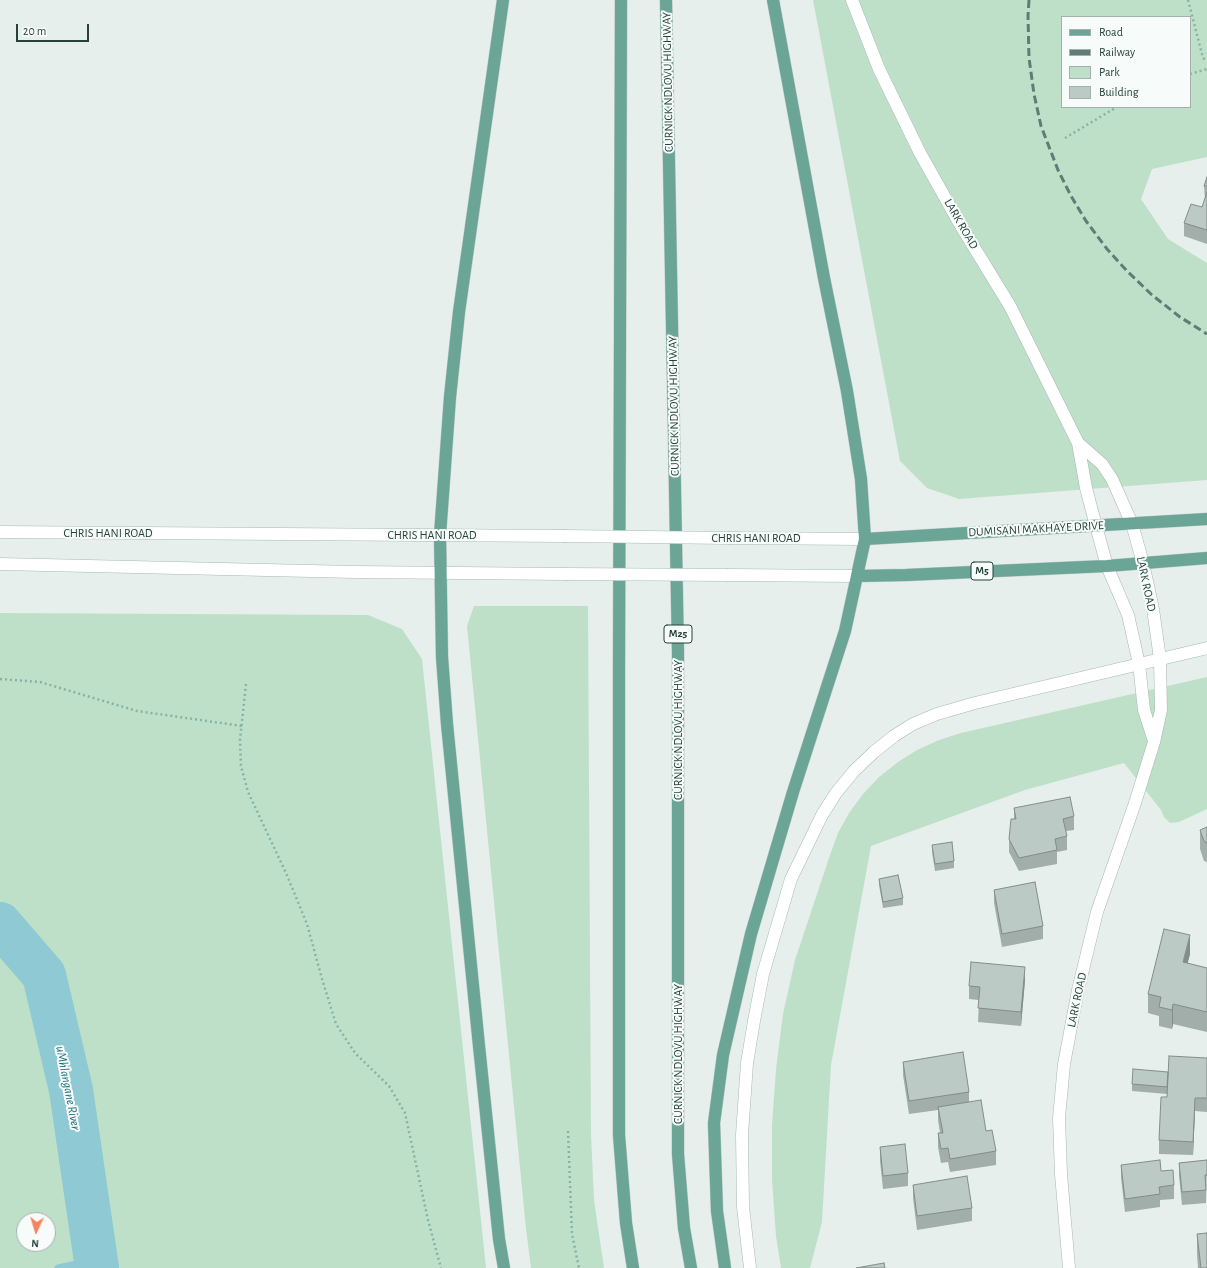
<!DOCTYPE html>
<style>
body{margin:0}
#map{position:relative;width:1207px;height:1268px;overflow:hidden;background:#e6efeb;font-family:"Alegreya Sans",sans-serif}
canvas{display:block}
.legend{position:absolute;left:1061px;top:16px;width:130px;height:92px;box-sizing:border-box;background:#f7fbf9;border:1px solid #a3b1ad;margin:0;padding:5px 7px;list-style:none;font-size:12px;color:#24423a}
.legend li{display:flex;align-items:center;gap:8px;height:20px}
.legend b{width:20px;border:1px solid #a3b1ad}
.north{position:absolute;left:16px;top:1212px;width:40px;height:40px;box-sizing:border-box;background:#f7fbf9;border:1px solid #a3b1ad;border-radius:50%;rotate:184deg;font-size:11px;font-weight:700;line-height:16px;text-align:center;color:#24423a}
.north::after{content:'';display:block;margin:auto;width:14px;height:18px;background:#f4845f;clip-path:polygon(50% 0,100% 100%,50% 72%,0 100%)}
.scale{position:absolute;left:16px;top:24px;width:73px;height:18px;box-sizing:border-box;border:2px solid #24423a;border-top:0;padding-left:5px;font-size:12px;line-height:14px;white-space:nowrap;color:#24423a;-webkit-text-stroke:3px #f7fbf9;paint-order:stroke}
</style>
<div id="map">
<canvas width="1207" height="1268"></canvas>
<ul class="legend">
<li><b style="height:5px;background:#6aa596"></b>Road</li>
<li><b style="height:5px;background:#5f7d75"></b>Railway</li>
<li><b style="height:11px;background:#bfe0c8"></b>Park</li>
<li><b style="height:11px;background:#bbcac4"></b>Building</li>
</ul>
<div class="north">N</div>
<div class="scale">20 m</div>
</div>
<script>
const ctx = document.querySelector('canvas').getContext('2d');
ctx.lineJoin = 'round';
function fillPath(path, color) { ctx.fillStyle = color; ctx.fill(path, 'evenodd'); }
const toPath = rows => new Path2D(rows.map(r => 'M' + r).join(''));
function stroke(path, color, width, dash) { ctx.strokeStyle = color; ctx.lineWidth = width; ctx.lineCap = dash ? 'butt' : 'round'; ctx.setLineDash(dash || []); ctx.stroke(path); }
function label(font, color, halo, rows, align = 'center') {
  ctx.font = font + ' "Alegreya Sans",sans-serif'; ctx.lineWidth = 4; ctx.setLineDash([]); ctx.textBaseline = 'middle'; ctx.strokeStyle = halo; ctx.fillStyle = color; for (const [text, x, y, turn = 0] of rows) {
    ctx.save(); ctx.translate(x, y); ctx.rotate((+turn || 0) * Math.PI / 180); ctx.textAlign = isNaN(turn) ? turn : align; if (halo) ctx.strokeText(text, 0, 0); ctx.fillText(text, 0, 0); ctx.restore();
  }
}
const green = toPath([
 [813,0,1207,0,1207,157,1152,169,1141,199,1168,239,1207,263,1207,480,959,499,927,488,900,461],
 [1062,17,1190,17,1190,107,1062,107],
 [474,606,588,606,591,1134,594,1200,604,1268,531,1268,526,1229,467,626],
 [0,613,368,615,402,629,422,659,486,1268,0,1268],
 [24,1220,48,1220,48,1244,24,1244],
 [1207,677,1207,809,1179,822,1170,823,1164,817,1161,810,1124,763,1025,790,871,846,831,1065,822,1222,810,1268,781,1268,776,1236,772,1180,772,1125,776,1069,783,1014,795,960,830,855,838,833,849,813,863,794,879,777,898,762,917,750,939,740,961,733]
]);
const stream = toPath([
 [58,1268,95,1260]
]);
const river = toPath([
 [0,924,44,975,71,1090,97,1268]
]);
const path = toPath([
 [1188,0,1203,58,1207,61],
 [1190,74,1207,69],
 [1065,138,1117,107],
 [0,679,40,682,137,711,242,726],
 [246,684,240,740,241,766,248,792,286,873,307,924,322,979,336,1024,355,1053,389,1086,405,1113,428,1220,441,1268],
 [568,1131,572,1234,579,1268]
]);
const service = toPath([
 [852,0,879,69,920,153,961,226,1010,306,1078,443,1086,488,1096,526],
 [1078,443,1102,464,1112,479,1132,524],
 [750,1268,743,1207,742,1135,747,1063,754,1021,763,974,791,879,822,815,836,793,854,771,874,752,894,736,913,724,937,714,975,703,1207,648]
]);
const minor = toPath([
 [1096,526,1107,566,1128,615,1139,664,1144,710,1154,741],
 [1069,1268,1061,1174,1059,1118,1064,1064,1078,990,1097,912,1135,803,1154,742,1161,710,1160,659,1153,609,1143,563,1132,524]
]);
const secondary = toPath([
 [0,532,564,536],
 [730,538,865,539],
 [0,564,355,572,565,574],
 [728,575,857,576]
]);
const primary = toPath([
 [503,0,459,312,450,397,440,535,442,657,447,724,479,1046,499,1239,504,1268],
 [621,0,619,667,619,1135,626,1223,633,1268],
 [666,0,678,652,678,1154,684,1228,691,1268],
 [865,539,1207,519],
 [857,576,906,575,1107,566,1207,558],
 [725,1268,717,1211,714,1123,723,1055,751,934,793,792,845,631,865,539,861,479,847,391,824,278,773,0]
]);
const rail = toPath([
 [1029,0,1028,16,1029,58,1034,94,1041,126,1058,170,1071,196,1086,221,1107,249,1127,271,1152,295,1180,317,1207,334]
]);
const secondaryBridge = toPath([
 [564,536,730,538],
 [565,574,728,575]
]);
const wall = toPath([
 [1207,177,1207,244,1184,236,1184,223,1202,207,1205,199,1204,186],
 [1014,808,1074,816,1074,830,1066,831,1067,836,1067,850,1057,852,1057,864,1019,871,1009,852,1009,839,1014,819],
 [1207,827,1207,862,1204,861,1200,849,1200,830],
 [932,845,954,861,954,868,935,871,932,852],
 [879,879,903,898,903,905,883,908,879,885],
 [994,890,1043,926,1043,939,1002,947,994,903],
 [1190,954,1187,963,1207,968,1207,1032,1173,1024,1172,1029,1159,1026,1159,1016,1148,1013,1148,994],
 [1025,980,1021,1026,978,1022,979,1000,969,999,969,986],
 [1207,1058,1207,1112,1195,1111,1193,1155,1159,1154,1159,1140,1167,1097,1168,1087,1167,1094,1132,1091,1132,1084,1168,1072],
 [903,1062,969,1092,969,1102,986,1131,996,1151,996,1165,950,1172,948,1162,941,1163,938,1147,938,1133,940,1133,938,1120,938,1110,909,1114,903,1075],
 [880,1147,908,1173,908,1186,883,1189,880,1161],
 [1207,1160,1206,1203,1182,1205,1179,1176,1179,1163],
 [1121,1165,1161,1171,1174,1185,1174,1199,1160,1200,1160,1207,1125,1212,1121,1178],
 [913,1185,972,1208,972,1221,917,1230,913,1198],
 [1197,1234,1207,1268,1198,1268,1197,1254]
]);
const shadedWall = toPath([
 [1190,935,1190,954,1183,982,1183,962],
 [1025,967,1025,980,1021,1026,1021,1012],
 [1173,1004,1173,1024,1172,1029,1172,1010],
 [1195,1098,1195,1111,1193,1155,1193,1142]
]);
const building = toPath([
 [1207,177,1207,186,1204,186,1207,177],
 [1207,192,1207,230,1184,223,1191,204,1202,207,1207,192],
 [1070,797,1074,816,1063,819,1067,836,1055,839,1057,850,1019,858,1009,839,1011,819,1016,819,1014,808,1070,797],
 [1207,827,1207,843,1204,841,1200,830,1207,827],
 [952,842,954,861,935,864,932,845,952,842],
 [898,875,903,898,883,902,879,879,898,875],
 [1035,882,1043,926,1002,934,994,890,1035,882],
 [1164,929,1190,935,1183,962,1207,968,1207,1012,1173,1004,1172,1010,1159,1007,1161,997,1148,994,1164,929],
 [971,962,1025,967,1021,1012,978,1008,980,987,969,986,971,962],
 [963,1052,969,1092,909,1101,903,1062,963,1052],
 [1169,1056,1207,1058,1207,1098,1195,1098,1193,1142,1159,1140,1161,1097,1167,1097,1169,1056],
 [1133,1069,1168,1072,1167,1087,1132,1084,1133,1069],
 [981,1100,986,1131,992,1130,996,1151,950,1159,948,1148,941,1149,938,1133,943,1133,938,1107,981,1100],
 [905,1144,908,1173,883,1176,880,1147,905,1144],
 [1160,1160,1161,1171,1173,1170,1174,1185,1159,1187,1160,1194,1125,1199,1121,1165,1160,1160],
 [1207,1160,1207,1175,1205,1175,1206,1190,1182,1192,1179,1163,1207,1160],
 [967,1176,972,1208,917,1216,913,1185,967,1176],
 [1207,1233,1207,1268,1201,1268,1197,1234,1207,1233],
 [884,1263,885,1268,856,1268,884,1263]
]);
const shields = [
 [982,571,22],
 [678,634,28]
];
const shieldNames = [
 ["M5",982,571],
 ["M25",678,634]
];
const streetNames = [
 ["CURNICK NDLOVU HIGHWAY",668,82,-91],
 ["LARK ROAD",961,224,60],
 ["CURNICK NDLOVU HIGHWAY",674,406,-91],
 ["DUMISANI MAKHAYE DRIVE",1036,529,-3],
 ["CHRIS HANI ROAD",108,533],
 ["CHRIS HANI ROAD",432,535],
 ["CHRIS HANI ROAD",756,538],
 ["LARK ROAD",1146,584,78],
 ["CURNICK NDLOVU HIGHWAY",678,730,-90],
 ["LARK ROAD",1077,1000,-78],
 ["CURNICK NDLOVU HIGHWAY",678,1054,-90]
];
const waterNames = [
 ["uMhlangane River",68,1088,79]
];
fillPath(green, '#bfe0c8');
stroke(stream, '#8ec9d4', 7);
stroke(river, '#8ec9d4', 44);
stroke(service, '#a8b8b2', 13);
stroke(minor, '#a8b8b2', 13);
stroke(secondary, '#a4bbb3', 13);
stroke(primary, '#c2cac8', 13);
stroke(path, '#86b3a5', 2.5, [2, 3]);
stroke(service, '#fff', 12);
stroke(minor, '#fff', 12);
stroke(secondary, '#fff', 12);
stroke(primary, '#6aa596', 12);
stroke(rail, '#5f7d75', 3, [8, 4]);
stroke(secondaryBridge, '#a4bbb3', 13, []);
stroke(secondaryBridge, '#fff', 12);
fillPath(wall, '#a1aea9');
fillPath(shadedWall, '#838d89');
fillPath(building, '#bbcac4');
stroke(building, '#838d89', 1);
for (const [x, y, w] of shields) { const box = new Path2D(); box.roundRect(x - w / 2, y - 9, w, 18, 3); ctx.fillStyle = '#f7fbf9'; ctx.fill(box); stroke(box, '#24423a', 1); }
label('bold 11px', '#24423a', null, shieldNames);
label('12px', '#24423a', '#f7fbf9', streetNames);
label('italic 13px', '#1c6f80', '#f7fbf9', waterNames);
</script>
